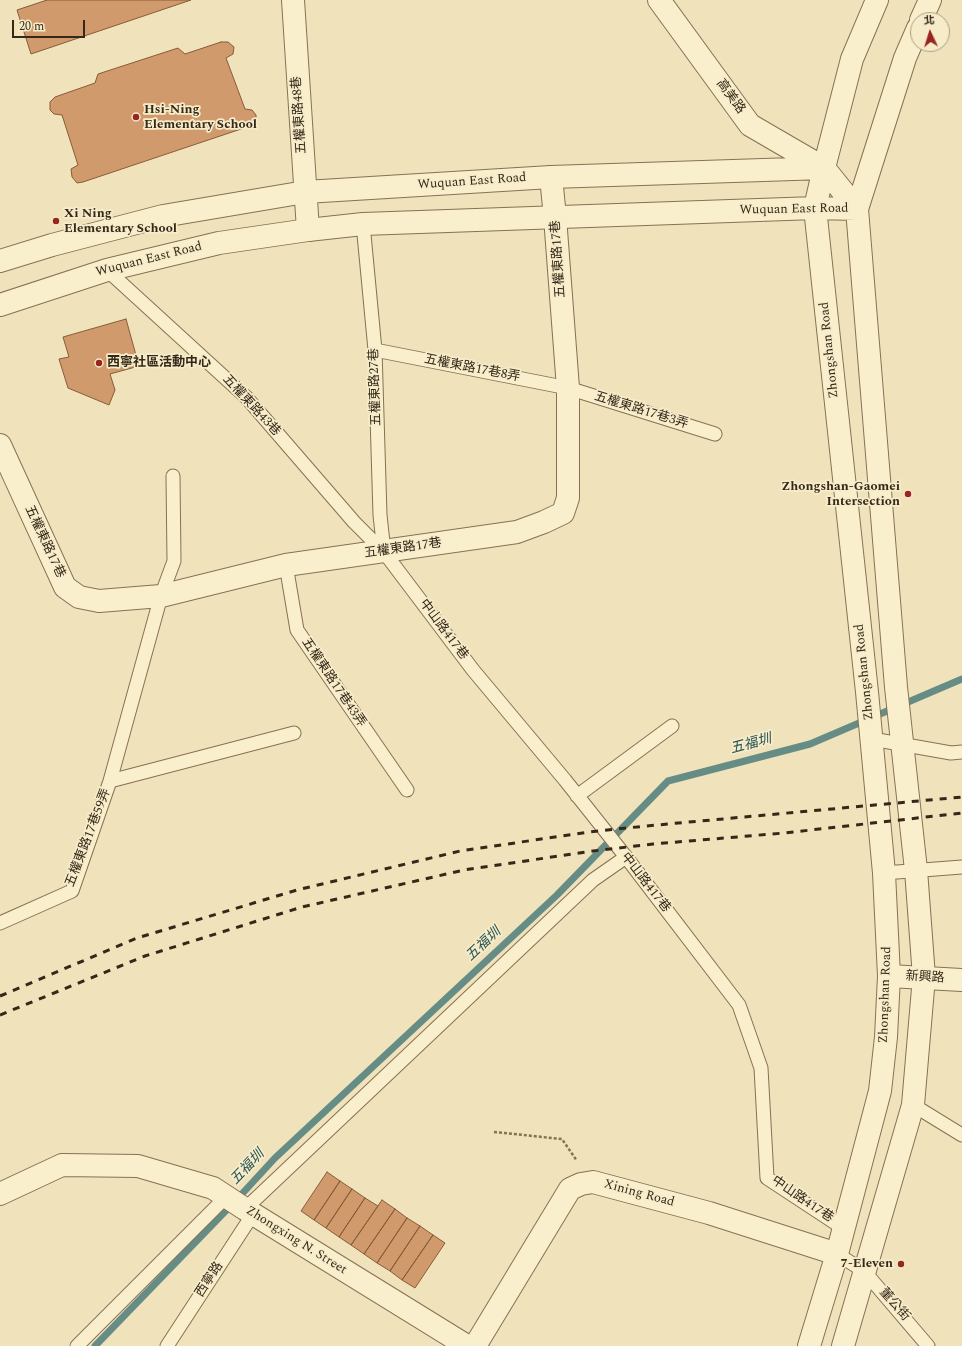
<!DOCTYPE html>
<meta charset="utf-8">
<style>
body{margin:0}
#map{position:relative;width:962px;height:1346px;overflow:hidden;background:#f0e2ba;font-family:Spectral,"Noto Sans TC",serif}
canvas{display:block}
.north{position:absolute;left:910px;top:12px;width:40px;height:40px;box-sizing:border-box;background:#f7ecc9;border:1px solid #a99e83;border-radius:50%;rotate:356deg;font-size:11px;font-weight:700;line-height:16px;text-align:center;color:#352819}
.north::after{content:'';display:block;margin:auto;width:14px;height:18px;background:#982521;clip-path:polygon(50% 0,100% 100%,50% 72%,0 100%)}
.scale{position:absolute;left:12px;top:20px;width:73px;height:18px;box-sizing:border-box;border:2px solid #352819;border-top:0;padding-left:5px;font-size:12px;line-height:14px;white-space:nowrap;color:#352819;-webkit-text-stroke:3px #f7ecc9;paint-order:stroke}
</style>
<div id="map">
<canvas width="962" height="1346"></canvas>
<div class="north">北</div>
<div class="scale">20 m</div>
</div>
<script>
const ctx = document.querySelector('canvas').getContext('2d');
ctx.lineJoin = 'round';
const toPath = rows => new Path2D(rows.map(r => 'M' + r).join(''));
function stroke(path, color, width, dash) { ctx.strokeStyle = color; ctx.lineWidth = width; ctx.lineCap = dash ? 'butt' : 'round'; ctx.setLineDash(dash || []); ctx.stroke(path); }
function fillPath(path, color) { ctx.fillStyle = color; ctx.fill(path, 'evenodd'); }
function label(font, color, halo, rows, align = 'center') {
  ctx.font = font + ' Spectral,"Noto Sans TC",serif'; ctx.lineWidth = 3.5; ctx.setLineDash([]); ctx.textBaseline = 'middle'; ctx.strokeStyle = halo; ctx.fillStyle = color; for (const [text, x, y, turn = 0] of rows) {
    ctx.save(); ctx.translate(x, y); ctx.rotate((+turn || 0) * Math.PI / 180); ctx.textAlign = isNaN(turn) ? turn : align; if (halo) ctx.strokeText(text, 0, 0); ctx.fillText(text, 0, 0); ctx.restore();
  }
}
const stream = toPath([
 [95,1346,240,1196,275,1158,557,895,668,781,810,744,962,679]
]);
const building = toPath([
 [47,0,191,0,31,54,17,10,47,0],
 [221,42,228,42,234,47,233,54,226,58,245,109,252,110,256,115,256,121,250,126,83,182,77,183,72,177,71,169,78,165,62,115,54,114,50,110,50,102,55,97,95,83,98,74,178,48,185,54,221,42],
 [126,319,139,366,110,374,115,390,109,405,68,388,59,359,69,357,63,337,126,319],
 [327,1172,340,1181,314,1220,301,1211,327,1172],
 [340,1181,352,1189,326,1228,314,1220,340,1181],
 [352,1189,365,1198,339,1237,326,1228,352,1189],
 [365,1198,378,1206,351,1245,339,1237,365,1198],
 [382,1200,395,1209,364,1254,351,1245,382,1200],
 [395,1209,407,1218,377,1263,364,1254,395,1209],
 [407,1218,420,1226,390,1271,377,1263,407,1218],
 [420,1226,433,1235,402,1280,390,1271,420,1226],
 [433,1235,445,1243,415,1288,402,1280,433,1235]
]);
const path = toPath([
 [494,1132,562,1139,577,1161]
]);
const service = toPath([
 [363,224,375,350,380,515,384,552],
 [107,270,246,397,354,522,384,552,473,670,565,780,626,857,739,1005,761,1068,767,1178,843,1228],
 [375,350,568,388,715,434],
 [286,565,297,630,407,790],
 [872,739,951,753,962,752],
 [110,781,294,733],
 [577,796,672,726],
 [884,873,962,867],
 [0,923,72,891,110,781,161,596,174,561,173,476],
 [913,1105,962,1135],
 [245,1209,593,880,626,857],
 [837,1254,864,1271,928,1346],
 [77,1346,226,1197],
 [167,1346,253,1214]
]);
const minor = toPath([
 [293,0,308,230],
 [0,445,65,587,79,597,99,601,161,596,286,565,517,532,544,522,563,513,568,498,568,388,555,217,551,177],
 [889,976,962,980],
 [0,1194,62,1165,138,1166,213,1188,245,1209,467,1346],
 [475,1346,570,1189,581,1184,593,1182,709,1213,837,1254]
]);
const tertiary = toPath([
 [659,0,750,125,824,168,857,209],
 [921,20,930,0],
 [0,261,52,245,163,216,305,192,551,177,824,168],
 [0,305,107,270,219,243,308,230,363,224,815,208,857,209],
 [809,1346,837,1254,880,1091,886,1037,889,976,884,873,867,692,815,208,824,168,852,59,877,0],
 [843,1346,913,1105,924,977,916,870,896,687,857,209,905,58,918,28]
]);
const rail = toPath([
 [0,996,137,938,297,890,460,851,589,832,646,826,962,797],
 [0,1015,145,956,302,907,464,870,593,851,653,844,784,833,962,813]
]);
const markers = [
 [136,117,4,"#982521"],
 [56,221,4,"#982521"],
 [99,363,4,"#982521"],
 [908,494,4,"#982521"],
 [901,1264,4,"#982521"]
];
const streetNames = [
 ["高美路",730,97,54],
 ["五權東路48巷",300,115,-94],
 ["Wuquan East Road",472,182,-4],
 ["Wuquan East Road",794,210,-1],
 ["五權東路17巷",559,259,-94],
 ["Wuquan East Road",149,260,-14],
 ["Zhongshan Road",830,350,-96],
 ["五權東路17巷8弄",472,369,11],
 ["五權東路27巷",376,387,-92],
 ["五權東路43巷",251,406,47],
 ["五權東路17巷3弄",641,411,17],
 ["五權東路17巷",44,542,65],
 ["五權東路17巷",403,549,-8],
 ["中山路417巷",443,630,53],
 ["Zhongshan Road",865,672,-96],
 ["五權東路17巷43弄",333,683,56],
 ["五權東路17巷59弄",89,838,-69],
 ["中山路417巷",645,883,52],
 ["新興路",925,978,3],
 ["Zhongshan Road",886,995,-88],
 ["Xining Road",639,1194,15],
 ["中山路417巷",802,1200,34],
 ["Zhongxing N. Street",296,1241,32],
 ["西寧路",210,1280,-57],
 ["董公街",894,1305,49]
];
const poiNames = [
 ["Hsi-Ning",144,110],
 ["Elementary School",144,125],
 ["Xi Ning",64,214],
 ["Elementary School",64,229],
 ["西寧社區活動中心",107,363],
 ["Zhongshan-Gaomei",900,487,"right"],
 ["Intersection",900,502,"right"],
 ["7-Eleven",893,1264,"right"]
];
const waterNames = [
 ["五福圳",751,745,-15],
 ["五福圳",484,945,-43],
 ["五福圳",248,1168,-46]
];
stroke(stream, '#668d85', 7);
fillPath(building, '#d09a6d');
stroke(building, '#875b38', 1);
stroke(service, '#877154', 15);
stroke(minor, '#877154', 24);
stroke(tertiary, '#877154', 24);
stroke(path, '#877154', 2.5, [3, 2]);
stroke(service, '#faefcd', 13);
stroke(minor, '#faefcd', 22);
stroke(tertiary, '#faefcd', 22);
stroke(rail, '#352819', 3, [7, 7]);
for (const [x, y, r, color] of markers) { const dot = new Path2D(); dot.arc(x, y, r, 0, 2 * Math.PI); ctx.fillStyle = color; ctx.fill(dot); stroke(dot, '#f7ecc9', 1.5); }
label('13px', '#352819', '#f7ecc9', streetNames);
label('bold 13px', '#352819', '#f7ecc9', poiNames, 'left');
label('italic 14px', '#285554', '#f7ecc9', waterNames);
</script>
